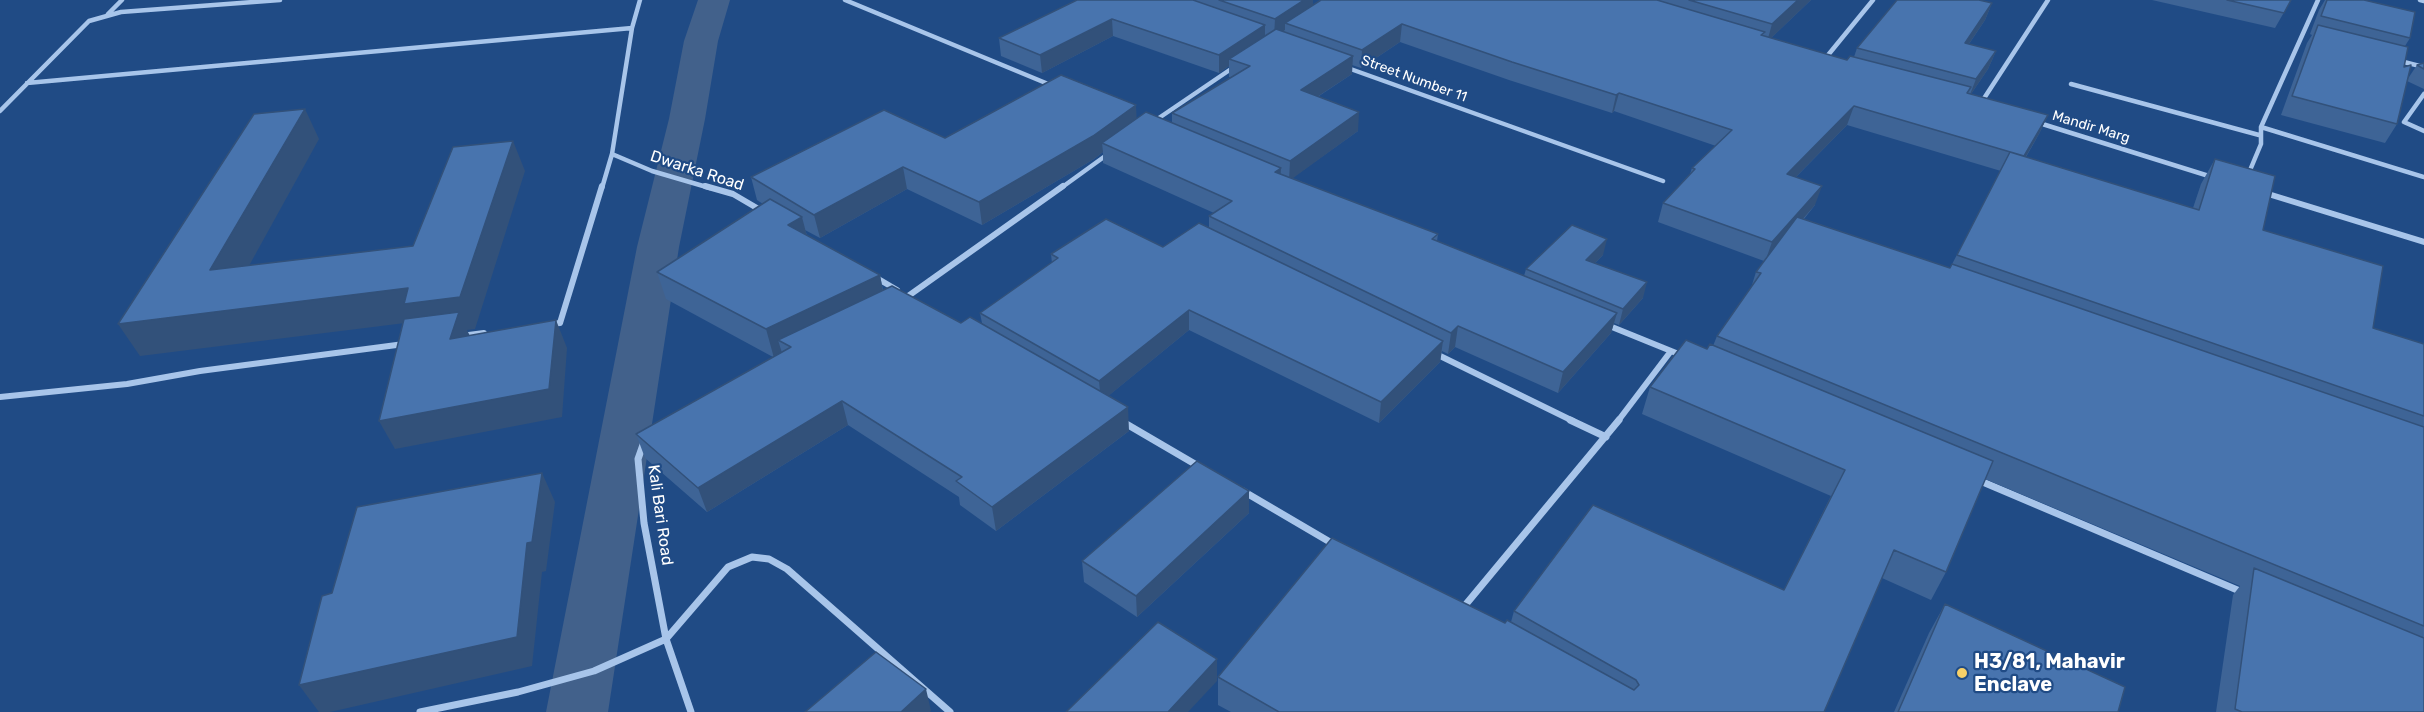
<!DOCTYPE html>
<style>
body{margin:0}
canvas{display:block;background:#204b85}
</style>
<canvas width="2424" height="712"></canvas>
<script>
const ctx = document.querySelector('canvas').getContext('2d');
ctx.lineJoin = 'round';
const toPath = rows => new Path2D(rows.map(r => 'M' + r).join(''));
function fillPath(path, color) { ctx.fillStyle = color; ctx.fill(path, 'evenodd'); }
function stroke(path, color, width, dash) { ctx.strokeStyle = color; ctx.lineWidth = width; ctx.lineCap = dash ? 'butt' : 'round'; ctx.setLineDash(dash || []); ctx.stroke(path); }
function label(font, color, halo, rows, align = 'center') {
  ctx.font = font + ' Rubik,sans-serif'; ctx.lineWidth = 4.5; ctx.setLineDash([]); ctx.textBaseline = 'middle'; ctx.strokeStyle = halo; ctx.fillStyle = color; for (const [text, x, y, turn = 0] of rows) {
    ctx.save(); ctx.translate(x, y); ctx.rotate((+turn || 0) * Math.PI / 180); ctx.textAlign = isNaN(turn) ? turn : align; if (halo) ctx.strokeText(text, 0, 0); ctx.fillText(text, 0, 0); ctx.restore();
  }
}
const canal = toPath([
 [698,0,730,0,718,41,705,119,679,247,608,712,546,712,637,247,669,119,684,41,698,0]
]);
const minorFar2 = toPath([
 [640,0,632,28,612,154,652,171,710,188],
 [845,0,1053,86],
 [2420,0,2424,1],
 [108,14,122,0],
 [1824,60,1873,0],
 [2400,61,2424,67],
 [1345,67,1663,181],
 [27,83,632,28],
 [2071,84,2259,135],
 [2424,94,2404,122,2424,131],
 [1981,103,2048,0],
 [0,111,89,21,121,12,280,0],
 [1153,122,1234,67],
 [2036,122,2212,177],
 [2261,127,2424,177],
 [2248,175,2261,144,2261,127,2318,0],
 [602,188,612,154],
 [1061,188,1108,154]
]);
const minorFar1 = toPath([
 [705,186,733,194,762,211],
 [2265,193,2424,242],
 [875,277,897,290],
 [904,299,1063,186],
 [551,324,560,323,602,186],
 [1607,325,1681,355],
 [461,336,484,333],
 [1434,353,1573,421],
 [0,397,127,384,200,371,404,344],
 [1618,421,1671,351]
]);
const minor = toPath([
 [1570,420,1606,437],
 [1123,422,1200,467],
 [644,442,638,459,644,523,666,639,691,712],
 [1978,480,2242,592],
 [1243,491,1335,545],
 [1462,609,1619,420],
 [420,712,518,692,594,671,666,639,728,567,752,557,769,559,787,569,950,712]
]);
const wall = toPath([
 [1077,0,1313,0,1313,5,1321,0,1811,0,1771,38,1847,60,1854,57,1857,48,1992,3,1985,20,1969,44,1996,51,1988,69,1971,94,2048,115,2039,134,2026,157,2193,208,2201,184,2215,159,2263,230,2373,328,2424,344,2424,712,2216,712,2233,595,2240,586,1985,479,1946,572,1931,600,1882,578,1824,712,1231,712,1218,705,1218,677,1511,622,1514,611,1784,590,1831,496,1642,414,1650,387,1713,346,1717,336,1751,288,1756,272,1764,261,1658,222,1663,203,1690,174,1692,168,1716,146,1614,111,1612,113,1509,80,1400,42,1361,68,1352,65,1352,74,1319,96,1358,131,1292,178,1438,234,1437,241,1524,276,1526,269,1603,255,1595,263,1643,298,1619,325,1614,323,1611,333,1558,393,1455,347,1448,354,1442,351,1440,362,1379,423,1189,330,1108,396,1129,431,996,531,960,505,959,497,848,425,707,512,645,458,636,434,773,357,666,299,657,272,763,204,757,200,751,177,945,138,1137,119,1172,123,1172,113,1231,77,1229,77,1229,66,1219,73,1113,36,1042,73,1001,56,999,38],
 [1847,125,2001,171,1950,268,1804,219,1815,205,1796,177],
 [1103,152,1103,163,1214,213,1209,216,1209,228,1163,247,1051,254,1052,263,980,313,982,323,961,323,883,290,880,275,807,235,805,230,820,238,907,189,982,225,1094,159],
 [2152,0,2291,0,2275,28],
 [2325,0,2364,0,2410,38,2405,46,2404,67,2407,80,2417,65,2424,63,2424,89,2407,81,2397,124,2385,143,2281,115,2307,43,2312,35,2310,34,2319,10],
 [1249,491,1249,513,1137,617,1084,582,1082,561],
 [1945,604,2118,712,1894,712,1929,633]
]);
const shadedWall = toPath([
 [1304,0,1313,0,1313,11,1285,23,1285,30,1274,37,1275,19],
 [1798,0,1811,0,1767,42,1772,24],
 [1992,3,1985,20,1958,60,1965,43],
 [1112,19,1113,36,1042,73,1040,55],
 [1402,24,1400,42,1361,68,1362,50],
 [1265,25,1265,43,1229,59,1229,66,1219,73,1219,55],
 [1996,51,1988,69,1969,97,1976,79],
 [1353,56,1352,74,1300,108,1301,90],
 [1619,93,1614,111,1612,113,1616,95],
 [1136,105,1137,127,1102,143,1103,152,1094,159,982,225,979,202],
 [1854,106,1847,125,1780,193,1787,174],
 [305,109,319,139,229,302,210,270],
 [1359,112,1358,131,1289,181,1290,161],
 [2048,115,2039,134,2015,175,2024,156],
 [513,141,525,171,475,329,467,330,472,340,464,367,413,322,140,356,118,324,408,288],
 [903,167,907,189,820,238,814,215],
 [1281,168,1280,187,1275,172],
 [1822,186,1815,205,1765,262,1772,242],
 [802,217,809,244,788,225],
 [1607,239,1603,255,1582,276,1586,260],
 [880,275,885,303,778,340,782,353,774,358,766,329],
 [1647,282,1643,298,1619,325,1623,309],
 [1189,310,1189,330,1101,402,1099,381],
 [1617,313,1611,333,1558,393,1563,372],
 [556,320,567,348,562,417,395,449,379,421],
 [1458,326,1455,347,1448,354,1451,333],
 [1443,341,1440,362,1379,423,1381,402],
 [842,401,848,425,707,512,698,488],
 [1128,407,1129,431,996,531,992,507],
 [542,473,555,502,546,571,542,572,532,666,330,712,319,712,299,685,527,543],
 [1249,491,1249,513,1137,617,1136,596],
 [1217,659,1217,681,1188,712,1168,712],
 [926,689,931,711,930,712,901,712]
]);
const building = toPath([
 [1077,0,1193,0,1265,25,1219,55,1112,19,1040,55,999,38,1077,0],
 [1219,0,1304,0,1275,19,1219,0],
 [1321,0,1657,0,1765,32,1761,35,1847,60,1850,56,1971,87,1967,93,2048,115,2024,156,1854,106,1787,174,1822,186,1772,242,1663,203,1695,169,1692,168,1732,130,1619,93,1616,95,1512,62,1402,24,1362,50,1285,23,1321,0],
 [1689,0,1798,0,1772,24,1689,0],
 [1897,0,1979,0,1992,3,1965,43,1996,51,1976,79,1857,48,1897,0],
 [2227,0,2291,0,2284,13,2227,0],
 [2327,0,2364,0,2415,12,2410,38,2321,16,2327,0],
 [2318,25,2408,47,2404,67,2411,65,2397,124,2292,96,2318,25],
 [1276,29,1353,56,1301,90,1359,112,1290,161,1172,113,1250,66,1229,59,1276,29],
 [2424,63,2424,69,2417,65,2424,63],
 [1061,75,1136,105,1093,136,979,202,903,167,814,215,751,177,884,110,945,138,1061,75],
 [305,109,210,270,413,246,453,147,513,141,460,297,404,304,408,288,118,324,254,114,305,109],
 [1146,112,1281,168,1275,172,1438,234,1432,239,1617,313,1563,372,1458,326,1451,333,1209,216,1232,201,1102,143,1146,112],
 [2010,152,2199,210,2215,159,2275,176,2263,230,2383,266,2373,328,2424,344,2424,416,1957,255,2010,152],
 [770,199,802,217,788,225,880,275,766,329,657,272,770,199],
 [1797,217,1950,268,1952,264,2424,427,2424,626,1717,336,1761,273,1756,272,1797,217],
 [1106,219,1163,247,1199,223,1443,341,1381,402,1189,310,1099,381,980,313,1058,258,1051,254,1106,219],
 [1572,225,1607,239,1586,260,1647,282,1623,309,1526,269,1572,225],
 [892,286,961,323,970,317,1128,407,992,507,956,481,962,477,842,401,698,488,636,434,791,347,778,340,892,286],
 [459,312,450,339,556,320,549,389,379,421,404,319,459,312],
 [1686,340,1707,349,1710,344,1993,461,1946,572,1894,550,1824,712,1279,712,1218,677,1332,538,1505,623,1507,620,1634,690,1639,685,1636,680,1514,611,1593,505,1784,590,1845,470,1650,387,1686,340],
 [1197,461,1249,491,1136,596,1082,561,1197,461],
 [542,473,532,542,527,543,517,637,299,685,322,596,332,593,357,507,542,473],
 [2254,568,2424,638,2424,712,2242,712,2235,709,2254,568],
 [1945,604,2125,687,2118,712,1898,712,1945,604],
 [1158,622,1217,659,1168,712,1066,712,1158,622],
 [876,652,926,689,901,712,805,712,876,652]
]);
const markers = [
 [1962,673,6,"#f7d068"]
];
const farStreetnames = [
 ["Street Number 11",1414,79,20],
 ["Mandir Marg",2091,127,17]
];
const streetNames = [
 ["Dwarka Road",697,171,18],
 ["Kali Bari Road",660,515,82]
];
const nearPoinames = [
 ["H3/81, Mahavir",1974,662],
 ["Enclave",1974,685]
];
fillPath(canal, '#42618b');
stroke(minorFar2, '#a8c5ea', 4.5);
stroke(minorFar1, '#a8c5ea', 6);
stroke(minor, '#a8c5ea', 7);
fillPath(wall, '#3e6496');
fillPath(shadedWall, '#32517a');
fillPath(building, '#4874ae');
stroke(building, '#32517a', 1.5);
for (const [x, y, r, color] of markers) { const dot = new Path2D(); dot.arc(x, y, r, 0, 2 * Math.PI); ctx.fillStyle = color; ctx.fill(dot); stroke(dot, '#204b85', 2); }
label('14px', '#fff', '#204b85', farStreetnames);
label('16px', '#fff', '#204b85', streetNames);
label('bold 20px', '#fff', '#204b85', nearPoinames, 'left');
</script>
